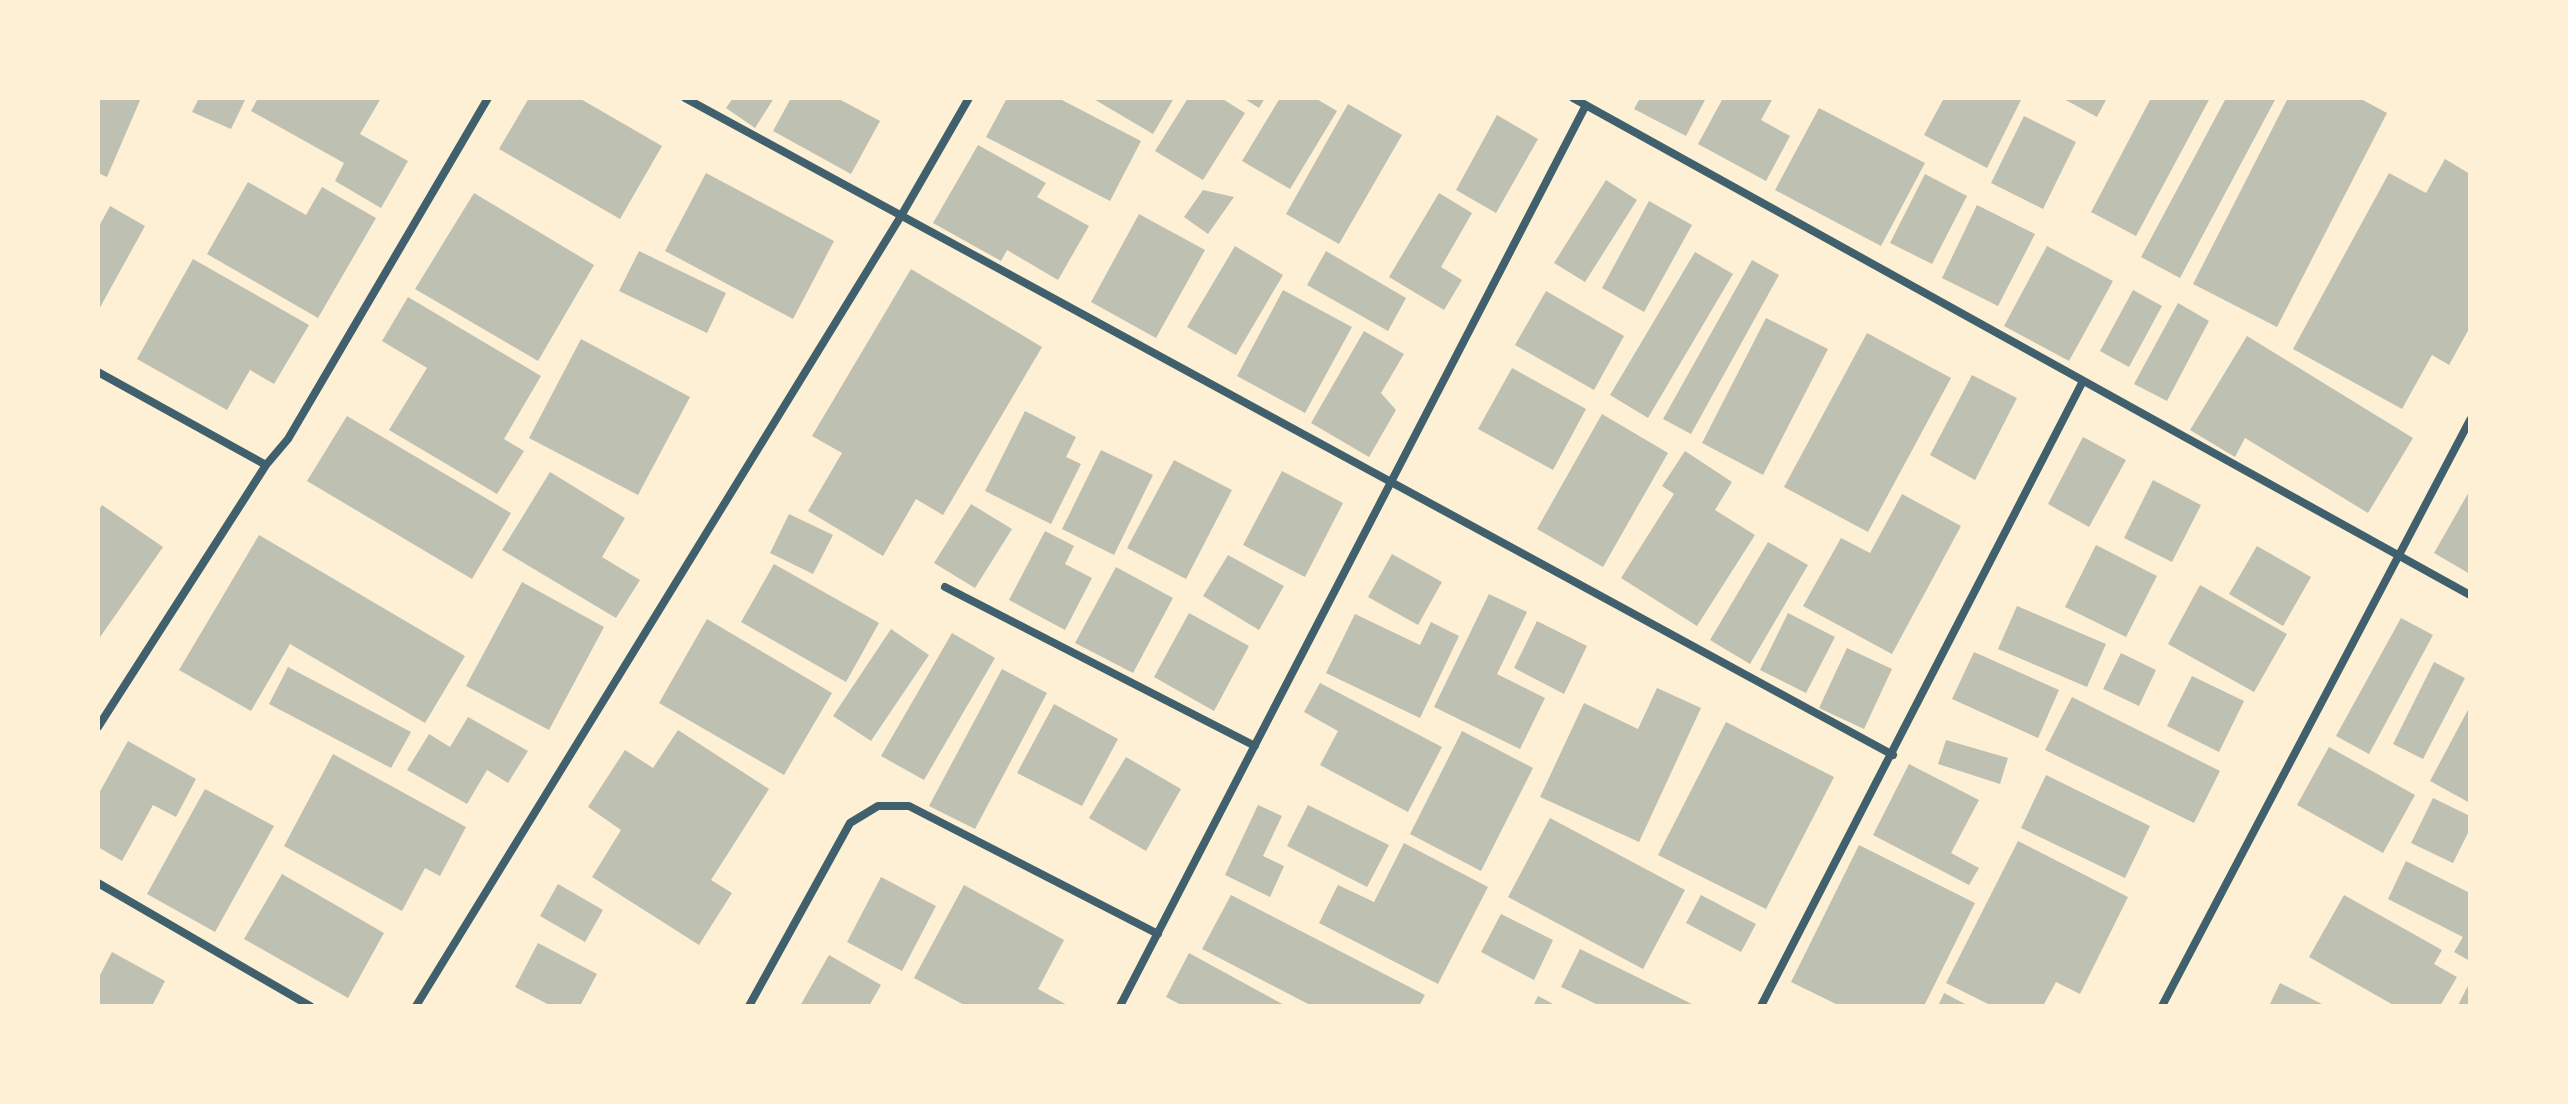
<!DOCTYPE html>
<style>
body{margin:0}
#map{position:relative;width:2568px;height:1104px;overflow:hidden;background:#fdf0d5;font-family:Montserrat,sans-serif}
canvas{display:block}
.frame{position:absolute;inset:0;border:100px solid #fdf0d5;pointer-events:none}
</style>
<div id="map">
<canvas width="2568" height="1104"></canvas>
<div class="frame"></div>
</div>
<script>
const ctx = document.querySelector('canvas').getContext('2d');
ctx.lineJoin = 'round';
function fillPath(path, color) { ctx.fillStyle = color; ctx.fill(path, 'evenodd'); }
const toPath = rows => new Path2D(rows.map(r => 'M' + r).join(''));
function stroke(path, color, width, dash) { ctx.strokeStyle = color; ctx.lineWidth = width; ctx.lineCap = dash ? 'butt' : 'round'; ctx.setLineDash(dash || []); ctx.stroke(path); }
const building = toPath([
 [98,98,141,98,107,177,98,173],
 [199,98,246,98,231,129,192,112],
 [258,98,381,98,360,134,408,161,381,208,335,181,344,163,251,111],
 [529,98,579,98,662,146,620,219,499,149],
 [733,98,774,98,755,128,726,108],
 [791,98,837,98,880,121,851,174,773,131],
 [1007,98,1058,98,1141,141,1110,201,986,137],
 [1092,98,1174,98,1153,134],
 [1188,98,1221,98,1245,113,1203,180,1155,151],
 [1243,98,1265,98,1259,108],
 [1280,98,1315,98,1337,111,1290,189,1242,161],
 [1640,98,1706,98,1686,136,1634,109],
 [1723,98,1773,98,1761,120,1790,136,1766,181,1698,144],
 [1944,98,2022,98,1987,168,1924,135],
 [2062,98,2107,98,2097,117],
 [2151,98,2210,98,2136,236,2091,212],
 [2226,98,2276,98,2180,278,2141,257],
 [2288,98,2359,98,2387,113,2277,327,2193,284],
 [1348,104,1402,135,1339,244,1286,214],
 [1819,108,1925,163,1881,246,1775,190],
 [1497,115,1538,139,1496,213,1456,190],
 [2024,116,2076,142,2043,209,1991,183],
 [978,145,1046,183,1037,197,1089,226,1058,280,1007,250,1001,261,933,223],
 [2445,159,2470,174,2470,327,2449,365,2432,355,2402,409,2293,349,2389,173,2426,193],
 [706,173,834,241,793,319,665,251],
 [1925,174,1967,196,1932,264,1890,243],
 [1606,180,1637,200,1585,282,1554,263],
 [248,182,306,215,322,187,376,218,318,318,207,254],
 [1203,190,1234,197,1208,234,1184,217],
 [474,193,594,265,538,361,415,289],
 [1439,193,1472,213,1441,267,1462,280,1444,310,1389,277],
 [1649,201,1692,225,1644,312,1602,288],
 [1977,205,2035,234,1998,306,1942,278],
 [110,206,145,226,98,311,98,228],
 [1139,214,1205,250,1156,338,1091,302],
 [1235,246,1283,275,1236,355,1187,327],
 [2047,246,2113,281,2069,361,2004,326],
 [639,251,726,293,707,333,619,291],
 [1326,251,1406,298,1388,331,1307,285],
 [1695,252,1733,274,1648,418,1610,395],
 [193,259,309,325,274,384,250,370,227,410,137,359],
 [1752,260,1779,275,1691,434,1663,419],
 [911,269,1042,347,943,515,916,499,883,556,808,511,842,453,812,436],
 [1283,290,1352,327,1305,413,1237,376],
 [2133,290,2162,306,2129,367,2100,351],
 [1546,291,1624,336,1594,390,1515,345],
 [408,297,541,376,504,439,524,451,497,494,389,430,427,368,382,341],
 [2178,303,2209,321,2167,401,2134,384],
 [1766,318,1828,349,1763,475,1702,443],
 [1364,331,1404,354,1381,393,1396,410,1369,457,1311,423],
 [1867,333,1951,378,1868,532,1784,487],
 [2247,336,2413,438,2368,513,2245,438,2235,457,2190,430],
 [581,339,690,397,638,495,529,438],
 [1512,368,1586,409,1553,470,1478,429],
 [1972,375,2017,398,1975,480,1930,455],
 [1025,411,1076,437,1066,457,1081,464,1051,524,985,491],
 [1602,414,1668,453,1603,567,1537,529],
 [347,416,511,513,472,579,307,481],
 [2083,437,2126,460,2089,527,2048,504],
 [1101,450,1153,475,1114,555,1062,529],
 [1685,451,1732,482,1715,510,1755,535,1697,626,1621,578,1674,494,1662,486],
 [1174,460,1232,490,1186,579,1127,548],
 [1282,471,1343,503,1305,577,1243,545],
 [550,472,625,518,602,557,640,580,616,618,502,550],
 [2153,480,2201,505,2172,562,2124,538],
 [2470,490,2470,574,2434,553],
 [1902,494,1961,526,1892,654,1803,606,1841,538,1870,553],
 [971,504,1012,529,975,588,934,563],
 [102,505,163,547,98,640,98,511],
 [789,514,833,535,813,574,770,553],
 [1045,531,1074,546,1065,564,1092,578,1065,630,1009,600],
 [259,535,465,656,425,723,290,644,251,711,179,670],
 [1768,542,1808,565,1750,664,1710,640],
 [2096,545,2157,576,2126,637,2065,607],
 [2257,546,2311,577,2283,626,2229,594],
 [1392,554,1442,582,1418,625,1368,597],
 [1228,555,1284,586,1259,630,1203,596],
 [774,564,879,623,846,682,741,622],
 [1116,567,1173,598,1133,673,1075,643],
 [522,582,604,627,549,730,466,686],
 [2200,585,2287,634,2254,692,2168,644],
 [1489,594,1527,612,1497,674,1545,698,1520,749,1434,707],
 [2017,606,2106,644,2087,687,1998,649],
 [1189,613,1249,646,1214,711,1154,677],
 [1788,613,1835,637,1806,693,1760,670],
 [1355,614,1420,645,1431,622,1459,636,1420,718,1326,673],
 [2401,618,2433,635,2369,754,2336,736],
 [707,619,832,693,784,775,659,703],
 [1537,621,1587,646,1564,694,1514,668],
 [891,629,929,655,871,741,833,716],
 [952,633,995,658,924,780,881,756],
 [1847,648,1892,669,1864,729,1819,708],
 [1974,652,2059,690,2038,738,1952,699],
 [2121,653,2156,670,2139,706,2103,689],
 [2434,662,2465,678,2423,759,2393,744],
 [288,667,411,732,391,768,269,704],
 [1002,669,1047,693,975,829,929,806],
 [2192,676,2244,701,2219,752,2167,726],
 [1320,683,1442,747,1408,812,1320,765,1338,731,1304,712],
 [1657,688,1701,708,1639,842,1540,797,1584,703,1638,729],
 [2072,697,2220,771,2194,823,2045,750],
 [1054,704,1118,739,1082,806,1017,773],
 [2470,706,2470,803,2430,781],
 [468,717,528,751,508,783,487,770,467,804,407,770,429,734,450,747],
 [1726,722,1834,777,1766,909,1658,855],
 [678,730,769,789,711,880,732,893,699,945,592,877,621,830,588,807,625,750,653,768],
 [1462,731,1533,768,1481,871,1410,834],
 [1946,740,2008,758,2000,784,1938,764],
 [128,741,196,779,176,817,153,805,122,861,98,847,98,795],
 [2329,747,2415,795,2383,853,2297,805],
 [333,754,466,827,440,876,425,868,402,911,284,846],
 [1126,757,1181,789,1146,851,1089,818],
 [1909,764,1979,800,1951,853,1979,868,1969,885,1873,835],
 [2046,775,2150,826,2125,878,2021,828],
 [205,789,274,826,215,932,147,894],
 [2433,798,2470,816,2470,829,2453,863,2411,843],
 [1258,805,1282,816,1263,856,1284,866,1270,897,1225,875],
 [1308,805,1389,845,1367,887,1287,846],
 [1550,818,1685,890,1643,969,1508,897],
 [2018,841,2128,897,2080,994,2056,982,2043,1006,1992,1006,1946,983],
 [1404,843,1488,887,1438,984,1319,923,1338,885,1374,902],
 [1859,845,1975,903,1924,1006,1840,1006,1791,982],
 [2406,861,2470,893,2470,961,2454,952,2463,937,2388,899],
 [282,874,384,933,348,998,244,939],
 [881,877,936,906,902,971,847,942],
 [558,884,603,910,585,942,540,916],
 [964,885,1064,940,1038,989,1069,1006,966,1006,914,978],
 [1231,895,1425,995,1419,1006,1312,1006,1202,949],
 [1701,895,1756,924,1741,952,1686,923],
 [2344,895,2442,950,2434,964,2457,977,2440,1006,2395,1006,2309,957],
 [1501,914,1553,940,1534,980,1481,952],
 [538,943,597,974,580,1006,551,1006,515,987],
 [1580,949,1696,1006,1600,1006,1561,987],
 [112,952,165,981,152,1006,98,1006,98,979],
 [1189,953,1286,1006,1183,1006,1166,997],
 [829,955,881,985,869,1006,800,1006],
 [2470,982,2470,1006,2460,1006,2458,1005],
 [2280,983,2326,1006,2269,1006],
 [1944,993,1969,1006,1938,1006],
 [1538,996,1557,1006,1533,1006]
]);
const minor = toPath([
 [685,98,1893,755],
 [1573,98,2470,595],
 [98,372,266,465],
 [945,587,1255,746],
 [98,727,266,465,288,439,488,98],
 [98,883,310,1006],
 [416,1006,901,216,969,98],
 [749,1006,850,823,878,806,909,806,1158,934],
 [1120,1006,1586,105],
 [1761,1006,2083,381],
 [2162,1006,2470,420]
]);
fillPath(building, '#bec0b2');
stroke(minor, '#3f606c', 8);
</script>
